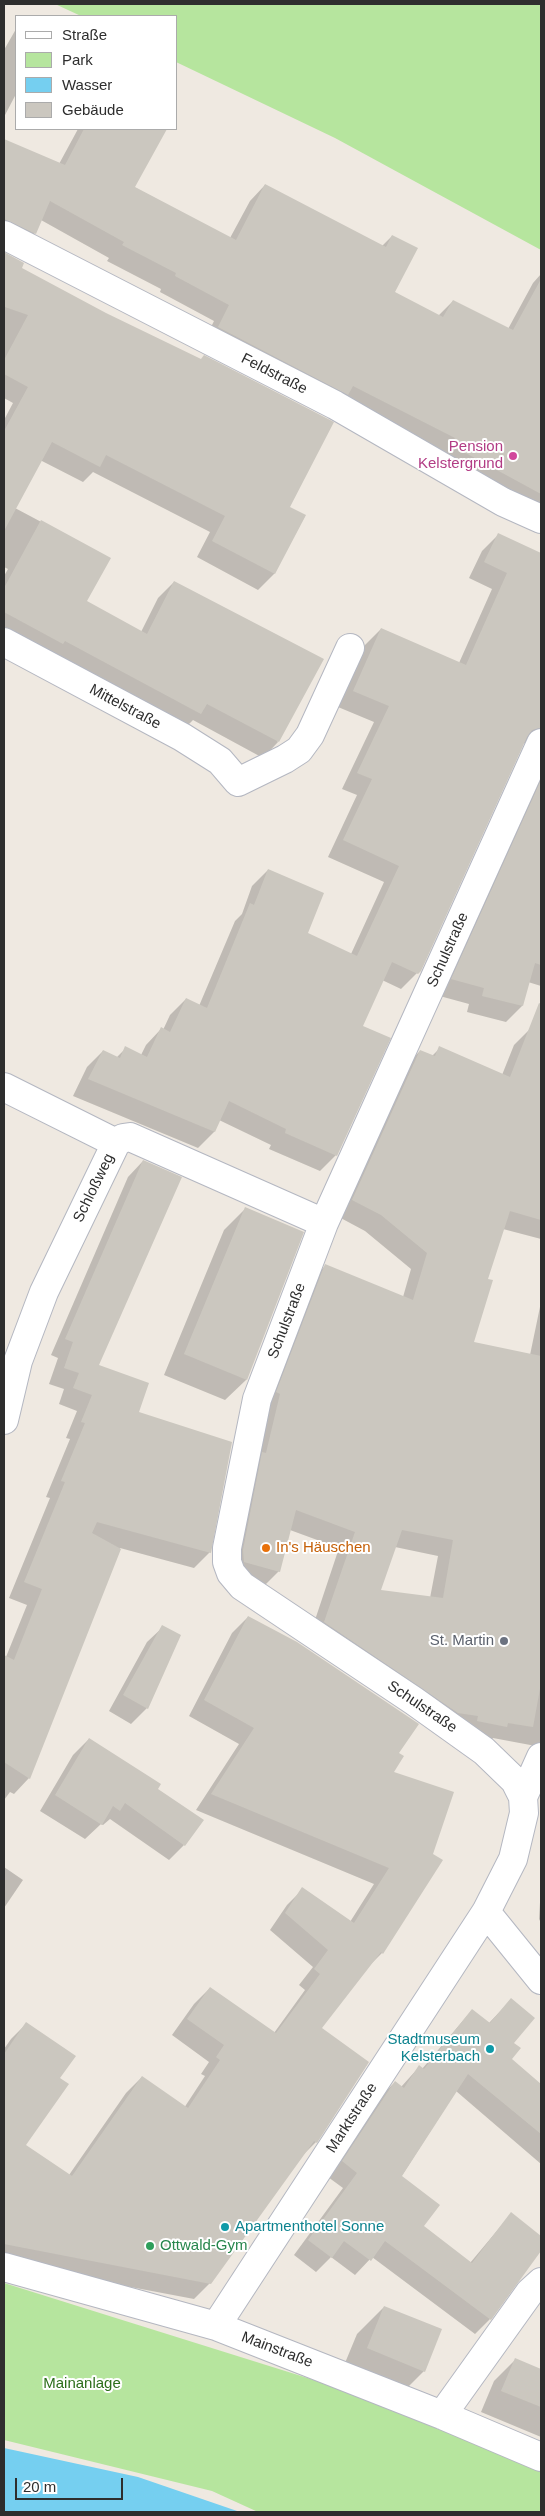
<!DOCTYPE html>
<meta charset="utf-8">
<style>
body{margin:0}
#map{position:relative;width:545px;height:2516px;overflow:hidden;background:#efe9e1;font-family:Helvetica,sans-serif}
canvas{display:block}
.frame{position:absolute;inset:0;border:5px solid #2e2e2e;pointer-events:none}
.legend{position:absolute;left:15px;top:15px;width:162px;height:115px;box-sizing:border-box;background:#fff;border:1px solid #ababab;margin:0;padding:6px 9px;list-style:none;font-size:15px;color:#2e2e2e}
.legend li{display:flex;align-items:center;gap:10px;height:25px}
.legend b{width:25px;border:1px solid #ababab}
.scale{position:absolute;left:15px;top:2478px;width:108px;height:22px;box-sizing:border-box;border:2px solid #2e2e2e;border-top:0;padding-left:6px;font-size:15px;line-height:18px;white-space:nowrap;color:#2e2e2e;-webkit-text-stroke:4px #fff;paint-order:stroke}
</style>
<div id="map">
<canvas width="545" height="2516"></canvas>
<div class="frame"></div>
<ul class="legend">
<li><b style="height:6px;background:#fff"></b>Straße</li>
<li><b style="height:14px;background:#b6e59e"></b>Park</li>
<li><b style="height:14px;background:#75cff0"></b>Wasser</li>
<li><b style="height:14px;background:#cbc7bf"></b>Gebäude</li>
</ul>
<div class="scale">20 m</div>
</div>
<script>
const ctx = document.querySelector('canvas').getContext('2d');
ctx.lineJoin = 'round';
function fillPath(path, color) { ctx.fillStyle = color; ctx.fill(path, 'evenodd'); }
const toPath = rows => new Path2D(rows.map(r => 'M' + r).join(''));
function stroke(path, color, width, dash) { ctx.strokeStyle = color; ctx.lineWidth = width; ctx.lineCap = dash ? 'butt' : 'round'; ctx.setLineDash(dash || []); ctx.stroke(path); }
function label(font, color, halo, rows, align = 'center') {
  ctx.font = font + ' Helvetica,sans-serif'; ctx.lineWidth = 4; ctx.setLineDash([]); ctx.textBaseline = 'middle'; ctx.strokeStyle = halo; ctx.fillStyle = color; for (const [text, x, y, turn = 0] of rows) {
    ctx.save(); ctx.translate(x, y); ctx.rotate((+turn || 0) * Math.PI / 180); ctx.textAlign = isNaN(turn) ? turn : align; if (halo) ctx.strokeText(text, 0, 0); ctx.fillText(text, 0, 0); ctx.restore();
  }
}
const green = toPath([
 [55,4,541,4,541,250,335,138,176,62,176,16,81,16],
 [4,2283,445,2421,541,2462,541,2512,258,2512,212,2491,4,2440]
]);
const water = toPath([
 [4,2448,138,2477,240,2512,4,2512]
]);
const shadow = toPath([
 [16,29,16,94,4,117,4,50],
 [78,129,166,129,134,187,230,238,250,201,265,185,382,246,392,236,394,292,438,316,453,301,508,329,533,283,541,274,541,515,203,343,214,321,160,292,161,289,107,261,109,258,41,220,35,233,19,249,4,241,4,140,59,164],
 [4,254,22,263,20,269,288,507,305,516,274,574,258,590,197,557,210,532,93,472,83,482,40,460,15,508,109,558,85,602,141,632,158,598,174,582,278,742,263,758,193,720,184,729,4,636,4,576,8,569,4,567,4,420,13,403,4,398],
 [498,535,541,555,541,986,528,982,522,1006,506,1022,467,1012,469,1004,436,995,531,744,522,743,420,970,401,989,382,980,361,1027,336,1155,320,1171,269,1149,271,1145,219,1120,214,1132,198,1148,73,1096,87,1067,103,1051,116,1058,126,1048,141,1055,146,1045,161,1029,163,1030,170,1015,186,999,199,1006,235,921,242,914,252,886,268,870,306,933,351,954,384,882,328,857,357,795,342,789,374,722,338,707,365,645,381,629,459,663,492,589,469,578,482,551],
 [530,1029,541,1033,541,1239,503,1229,486,1280,472,1343,530,1355,541,1302,541,1747,493,1738,490,1742,309,1638,339,1548,290,1530,279,1571,263,1587,228,1578,265,1410,309,1282,325,1266,403,1297,411,1269,365,1231,337,1216,404,1067,420,1051,432,1056,440,1048,502,1075,514,1045],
 [395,1547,438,1556,430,1598,379,1591],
 [143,1161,98,1366,137,1413,210,1552,194,1568,120,1548,29,1778,14,1794,10,1792,4,1800,4,1657,6,1657,27,1605,9,1598,50,1498,46,1497,70,1439,66,1438,77,1411,59,1404,64,1389,49,1384,58,1358,51,1355,128,1177],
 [245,1209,246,1380,225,1400,164,1375,224,1230],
 [248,1617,398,1753,392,1772,453,1793,382,1953,366,1969,320,2028,368,2063,316,2142,300,2158,210,2283,194,2299,4,2263,4,2049,11,2039,27,2023,59,2078,24,2145,69,2175,126,2093,142,2077,184,2108,205,2076,201,2074,209,2062,172,2035,194,2004,210,1988,274,2033,305,1990,299,1985,313,1967,270,1930,287,1905,303,1889,350,1922,374,1884,196,1810,239,1744,189,1716,232,1633],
 [163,1627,147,1708,131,1724,109,1711,147,1642],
 [89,1739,156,1790,184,1845,169,1860,110,1819,103,1825,101,1824,85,1839,40,1811,73,1755],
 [4,1867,23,1880,4,1908],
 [541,1885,541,1923,539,1919],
 [511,2000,513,2043,510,2059,541,2085,541,2164,456,2091,401,2177,422,2227,470,2263,511,2214,541,2238,541,2249,490,2319,475,2334,372,2257,355,2275,331,2257,316,2272,294,2255,343,2188,328,2177,380,2097,395,2082,401,2087,419,2067,422,2069,472,2010,488,2024],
 [384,2307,424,2371,397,2398,340,2375,357,2334],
 [515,2360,541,2370,541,2437,481,2412,494,2381]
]);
const building = toPath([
 [84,129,167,129,135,187,236,240,265,184,386,247,392,235,418,248,395,292,443,317,453,300,513,330,541,279,541,494,451,445,455,438,353,386,348,395,218,327,229,305,175,276,176,273,122,245,124,242,50,201,36,234,4,219,4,139,65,165],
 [4,252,24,263,22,268,106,313,201,359,204,355,334,422,290,507,306,515,275,574,212,541,225,516,106,455,100,467,52,442,4,531,4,431,28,387,4,374,4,360,28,315,5,307,4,310],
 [41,520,111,558,87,601,147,634,174,581,324,659,279,742,207,704,201,714,65,641,63,644,4,612,4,588],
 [498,533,541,553,541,728,532,730,527,737,421,971,418,974,392,962,363,1026,391,1038,337,1156,285,1133,286,1129,229,1101,215,1132,88,1079,103,1050,120,1058,125,1046,147,1057,161,1027,170,1032,186,998,207,1008,250,903,254,905,268,869,324,893,308,933,357,956,399,866,343,840,372,779,357,773,389,706,353,691,381,628,466,665,507,573,484,562],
 [541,780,541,965,535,963,523,1006,482,996,484,988,451,979],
 [539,1003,541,1004,541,1220,510,1211,488,1279,493,1280,474,1342,541,1356,541,1683,533,1727,508,1723,507,1727,477,1721,478,1716,458,1713,324,1622,355,1532,296,1510,280,1572,244,1562,243,1550,262,1452,266,1453,280,1394,276,1392,325,1264,413,1300,427,1253,381,1215,352,1200,420,1050,435,1056,439,1046,510,1077],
 [402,1530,453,1540,443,1598,381,1590],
 [143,1160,182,1177,99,1365,149,1383,139,1412,232,1442,211,1553,97,1522,92,1533,121,1549,30,1779,4,1762,4,1655,14,1660,42,1589,24,1582,65,1482,61,1481,85,1423,81,1422,92,1395,73,1388,79,1373,64,1368,73,1342,65,1339],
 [245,1207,304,1232,247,1380,184,1354],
 [248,1616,297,1642,419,1724,399,1753,404,1756,394,1772,454,1792,433,1854,443,1860,383,1954,381,1952,322,2028,369,2062,317,2143,314,2141,211,2284,4,2244,4,2054,26,2022,76,2056,60,2078,69,2084,26,2145,72,2176,142,2076,188,2108,220,2060,216,2057,224,2045,187,2019,210,1987,276,2033,320,1974,314,1969,328,1950,285,1913,302,1887,354,1923,389,1868,211,1794,254,1728,204,1700],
 [162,1625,181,1635,148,1709,123,1695],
 [89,1738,161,1784,158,1789,204,1820,185,1846,125,1803,120,1811,113,1806,102,1825,55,1795],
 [511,1998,535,2018,514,2043,521,2048,512,2059,541,2084,541,2134,468,2074,402,2176,440,2205,424,2226,472,2263,511,2212,541,2236,541,2251,491,2320,385,2241,371,2261,344,2241,332,2258,308,2240,357,2173,342,2161,395,2081,404,2088,419,2065,424,2069,472,2009,490,2023],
 [384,2306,442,2329,425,2372,367,2348],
 [515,2358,541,2369,541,2407,501,2391]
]);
const minor = toPath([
 [4,235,335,405,503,502,541,519],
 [4,642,182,737,220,761,238,782,285,759,299,750,310,735,350,648],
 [4,1087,116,1143],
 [4,1420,18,1361,44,1292,116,1143,123,1138,130,1137,324,1223],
 [523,1797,541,1757],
 [486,1912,541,1980],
 [4,2267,216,2326,442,2415,541,2457],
 [216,2326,486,1912,513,1859,524,1813,523,1797,515,1781,484,1751,414,1701,242,1586,231,1573,227,1562,227,1548,257,1399,324,1223,541,743],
 [442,2415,530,2292,541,2282]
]);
const markers = [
 [513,456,5,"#d1479c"],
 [266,1548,5,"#e8710a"],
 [504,1641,5,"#6b7280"],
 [490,2049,5,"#0f9aa8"],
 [225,2227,5,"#0f9aa8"],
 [150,2246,5,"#2e9e5b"]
];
const streetNames = [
 ["Feldstraße",274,374,27],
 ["Mittelstraße",125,707,28],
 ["Schulstraße",448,950,-66],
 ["Schloßweg",94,1188,-64],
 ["Schulstraße",287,1321,-69],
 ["Schulstraße",422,1707,34],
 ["Marktstraße",352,2118,-57],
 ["Mainstraße",277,2350,21]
];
const hotelNames = [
 ["Pension",503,447],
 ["Kelstergrund",503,464]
];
const foodNames = [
 ["In's Häuschen",276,1548]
];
const worshipNames = [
 ["St. Martin",494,1641]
];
const cultureNames = [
 ["Stadtmuseum",480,2040],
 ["Kelsterbach",480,2057],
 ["Apartmenthotel Sonne",235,2227,"left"]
];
const leisureNames = [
 ["Ottwald-Gym",160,2246]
];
const parkNames = [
 ["Mainanlage",82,2384]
];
fillPath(green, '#b6e59e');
fillPath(water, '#75cff0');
fillPath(shadow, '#0003');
fillPath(building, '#cbc7bf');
stroke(minor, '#b4b7c1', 30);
stroke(minor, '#fff', 28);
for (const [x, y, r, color] of markers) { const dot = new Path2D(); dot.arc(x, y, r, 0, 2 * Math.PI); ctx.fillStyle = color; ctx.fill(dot); stroke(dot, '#fff', 2); }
label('15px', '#2e2e2e', '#fff', streetNames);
label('15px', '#b23c85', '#fff', hotelNames, 'right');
label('15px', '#c56008', '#fff', foodNames, 'left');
label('15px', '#5b616d', '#fff', worshipNames, 'right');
label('15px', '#0d838f', '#fff', cultureNames, 'right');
label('15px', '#27864d', '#fff', leisureNames, 'left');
label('15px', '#2c6e1b', '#fff', parkNames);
</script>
